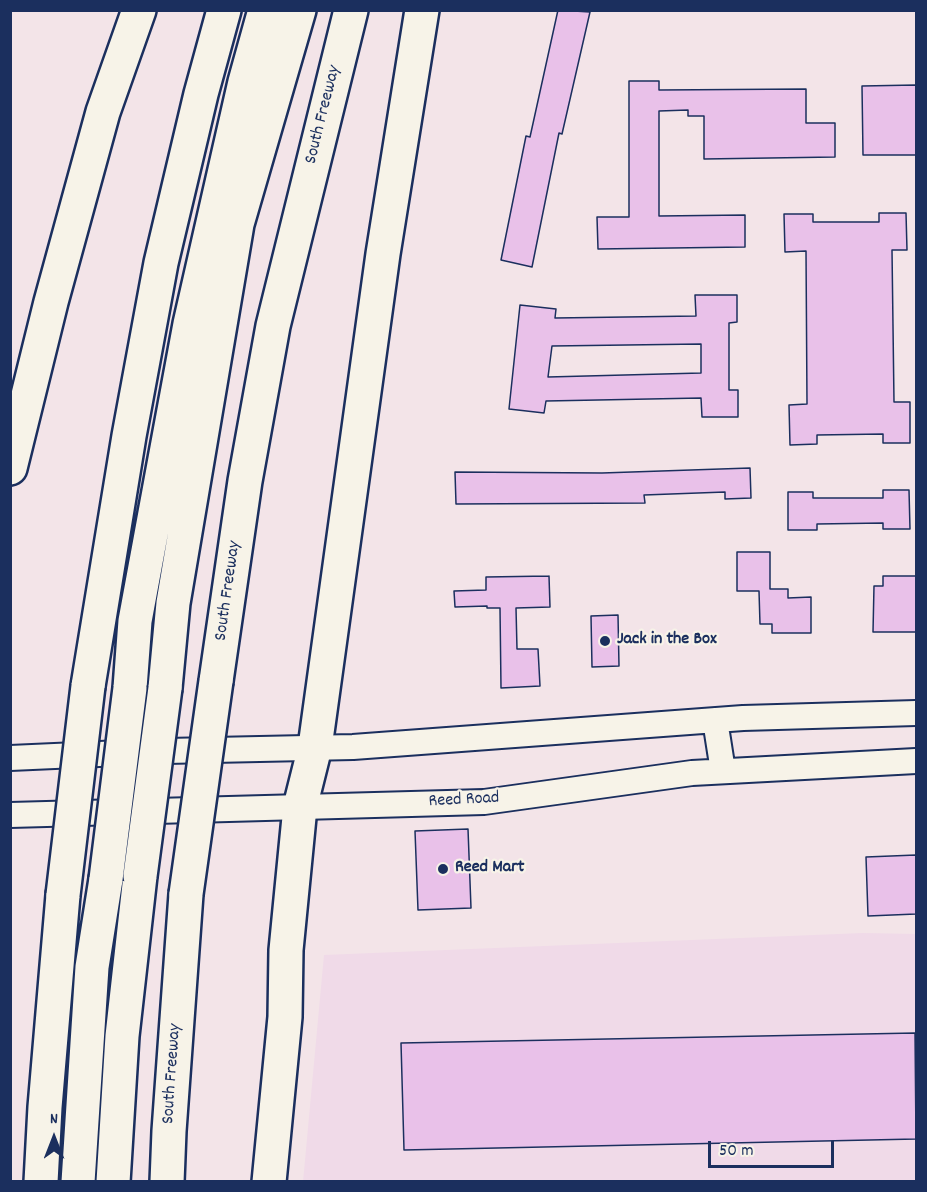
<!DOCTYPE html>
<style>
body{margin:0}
#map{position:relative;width:927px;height:1192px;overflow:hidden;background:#f3e4e8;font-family:Dekko,sans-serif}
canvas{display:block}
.frame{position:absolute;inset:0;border:12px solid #1b2f5e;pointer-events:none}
.north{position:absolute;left:24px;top:1108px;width:60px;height:60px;-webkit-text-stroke:4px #f7f3e8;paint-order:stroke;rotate:0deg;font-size:16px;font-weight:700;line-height:24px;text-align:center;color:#1b2f5e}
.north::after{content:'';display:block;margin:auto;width:21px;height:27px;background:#1b2f5e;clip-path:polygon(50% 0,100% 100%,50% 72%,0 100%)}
.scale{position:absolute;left:708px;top:1141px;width:126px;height:27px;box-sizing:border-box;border:3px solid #1b2f5e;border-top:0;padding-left:8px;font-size:18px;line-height:21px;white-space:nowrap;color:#1b2f5e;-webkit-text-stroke:4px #f7f3e8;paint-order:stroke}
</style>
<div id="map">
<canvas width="927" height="1192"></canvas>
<div class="frame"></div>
<div class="north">N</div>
<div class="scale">50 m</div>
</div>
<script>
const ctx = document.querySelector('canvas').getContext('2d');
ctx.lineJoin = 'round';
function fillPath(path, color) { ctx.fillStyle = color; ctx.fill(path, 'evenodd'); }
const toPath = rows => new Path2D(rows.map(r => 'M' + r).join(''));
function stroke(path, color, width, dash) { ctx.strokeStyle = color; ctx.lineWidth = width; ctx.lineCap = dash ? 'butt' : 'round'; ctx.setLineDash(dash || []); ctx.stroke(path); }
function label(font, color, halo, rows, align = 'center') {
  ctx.font = font + ' Dekko,sans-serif'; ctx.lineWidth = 4.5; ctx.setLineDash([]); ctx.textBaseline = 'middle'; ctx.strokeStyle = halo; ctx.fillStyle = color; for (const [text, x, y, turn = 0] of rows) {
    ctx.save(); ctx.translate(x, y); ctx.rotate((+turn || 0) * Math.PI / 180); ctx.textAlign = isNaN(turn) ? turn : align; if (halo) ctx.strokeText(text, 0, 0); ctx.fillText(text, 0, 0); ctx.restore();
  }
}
const built = toPath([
 [863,933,916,934,916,1181,303,1182,324,955]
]);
const building = toPath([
 [558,10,590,12,562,134,559,133,532,267,501,260,526,136,530,137,558,10],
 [629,81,659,81,659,90,806,89,806,123,835,123,835,157,704,159,704,116,688,116,688,110,659,111,659,216,745,215,745,247,598,249,597,217,629,217,629,81],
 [916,85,916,155,863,155,862,86,916,85],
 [879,213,906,213,907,250,892,250,894,402,910,402,910,443,883,443,883,434,817,435,817,444,790,445,789,405,807,404,806,251,785,252,784,214,813,214,813,222,879,222,879,213],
 [695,295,737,295,737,322,729,323,729,390,738,390,738,417,702,417,701,398,546,401,544,413,509,409,520,305,556,309,555,318,696,316,695,295],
 [701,344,701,373,548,377,552,346,701,344],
 [750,468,751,498,725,499,725,492,644,495,645,503,456,504,455,472,602,473,750,468],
 [883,490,909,490,910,529,883,529,883,523,817,524,817,530,788,530,788,492,813,492,813,498,883,498,883,490],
 [737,552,770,552,770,589,788,589,788,598,811,597,811,633,772,633,772,624,760,624,759,591,737,591,737,552],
 [549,576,550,607,516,608,517,649,538,649,540,686,501,688,500,608,487,608,487,606,455,607,454,591,486,590,486,577,549,576],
 [883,576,916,576,916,632,873,632,874,586,883,586,883,576],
 [618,615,619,666,592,667,591,616,618,615],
 [468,829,471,908,418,910,415,831,468,829],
 [916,855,916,914,868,916,866,857,916,855],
 [915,1033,916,1139,404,1150,401,1043,915,1033]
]);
const tertiary = toPath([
 [715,720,723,771],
 [10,758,166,751,353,747,743,718,916,713],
 [10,815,484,802,692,773,916,761]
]);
const motorway = toPath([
 [10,468,51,302,103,112,139,10],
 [216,681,245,481,273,326,351,10],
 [88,686,129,436,161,263,201,94,224,10],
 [130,688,135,621,190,324,245,82,265,10],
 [165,688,173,603,237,224,299,10],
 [41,1182,45,1107,63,895],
 [78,1182,92,967,106,879],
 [113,1182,122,1036,140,876],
 [167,1182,169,1131,186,894],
 [269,1182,285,1017,286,950,300,807,315,747,383,254,422,10]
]);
const motorwayBridge = toPath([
 [140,876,165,688],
 [106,879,130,688],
 [186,894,216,681],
 [63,895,88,686]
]);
const markers = [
 [605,641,6,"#1b2f5e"],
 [443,869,6,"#1b2f5e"]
];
const streetNames = [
 ["South Freeway",324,115,-76],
 ["South Freeway",229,591,-82],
 ["Reed Road",464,801,-3],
 ["South Freeway",173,1074,-86]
];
const poiNames = [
 ["Jack in the Box",617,641],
 ["Reed Mart",455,869]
];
fillPath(built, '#f0dae8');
fillPath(building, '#e9c1e9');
stroke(building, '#1b2f5e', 1.5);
stroke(tertiary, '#1b2f5e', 28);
stroke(motorway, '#1b2f5e', 38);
stroke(tertiary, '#f7f3e8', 24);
stroke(motorway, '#f7f3e8', 33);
stroke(motorwayBridge, '#1b2f5e', 38, []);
stroke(motorwayBridge, '#f7f3e8', 33);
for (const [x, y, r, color] of markers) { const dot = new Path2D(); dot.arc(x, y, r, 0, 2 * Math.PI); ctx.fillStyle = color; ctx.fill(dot); stroke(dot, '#f7f3e8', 2); }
label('18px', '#1b2f5e', '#f7f3e8', streetNames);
label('bold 18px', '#1b2f5e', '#f7f3e8', poiNames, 'left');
</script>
